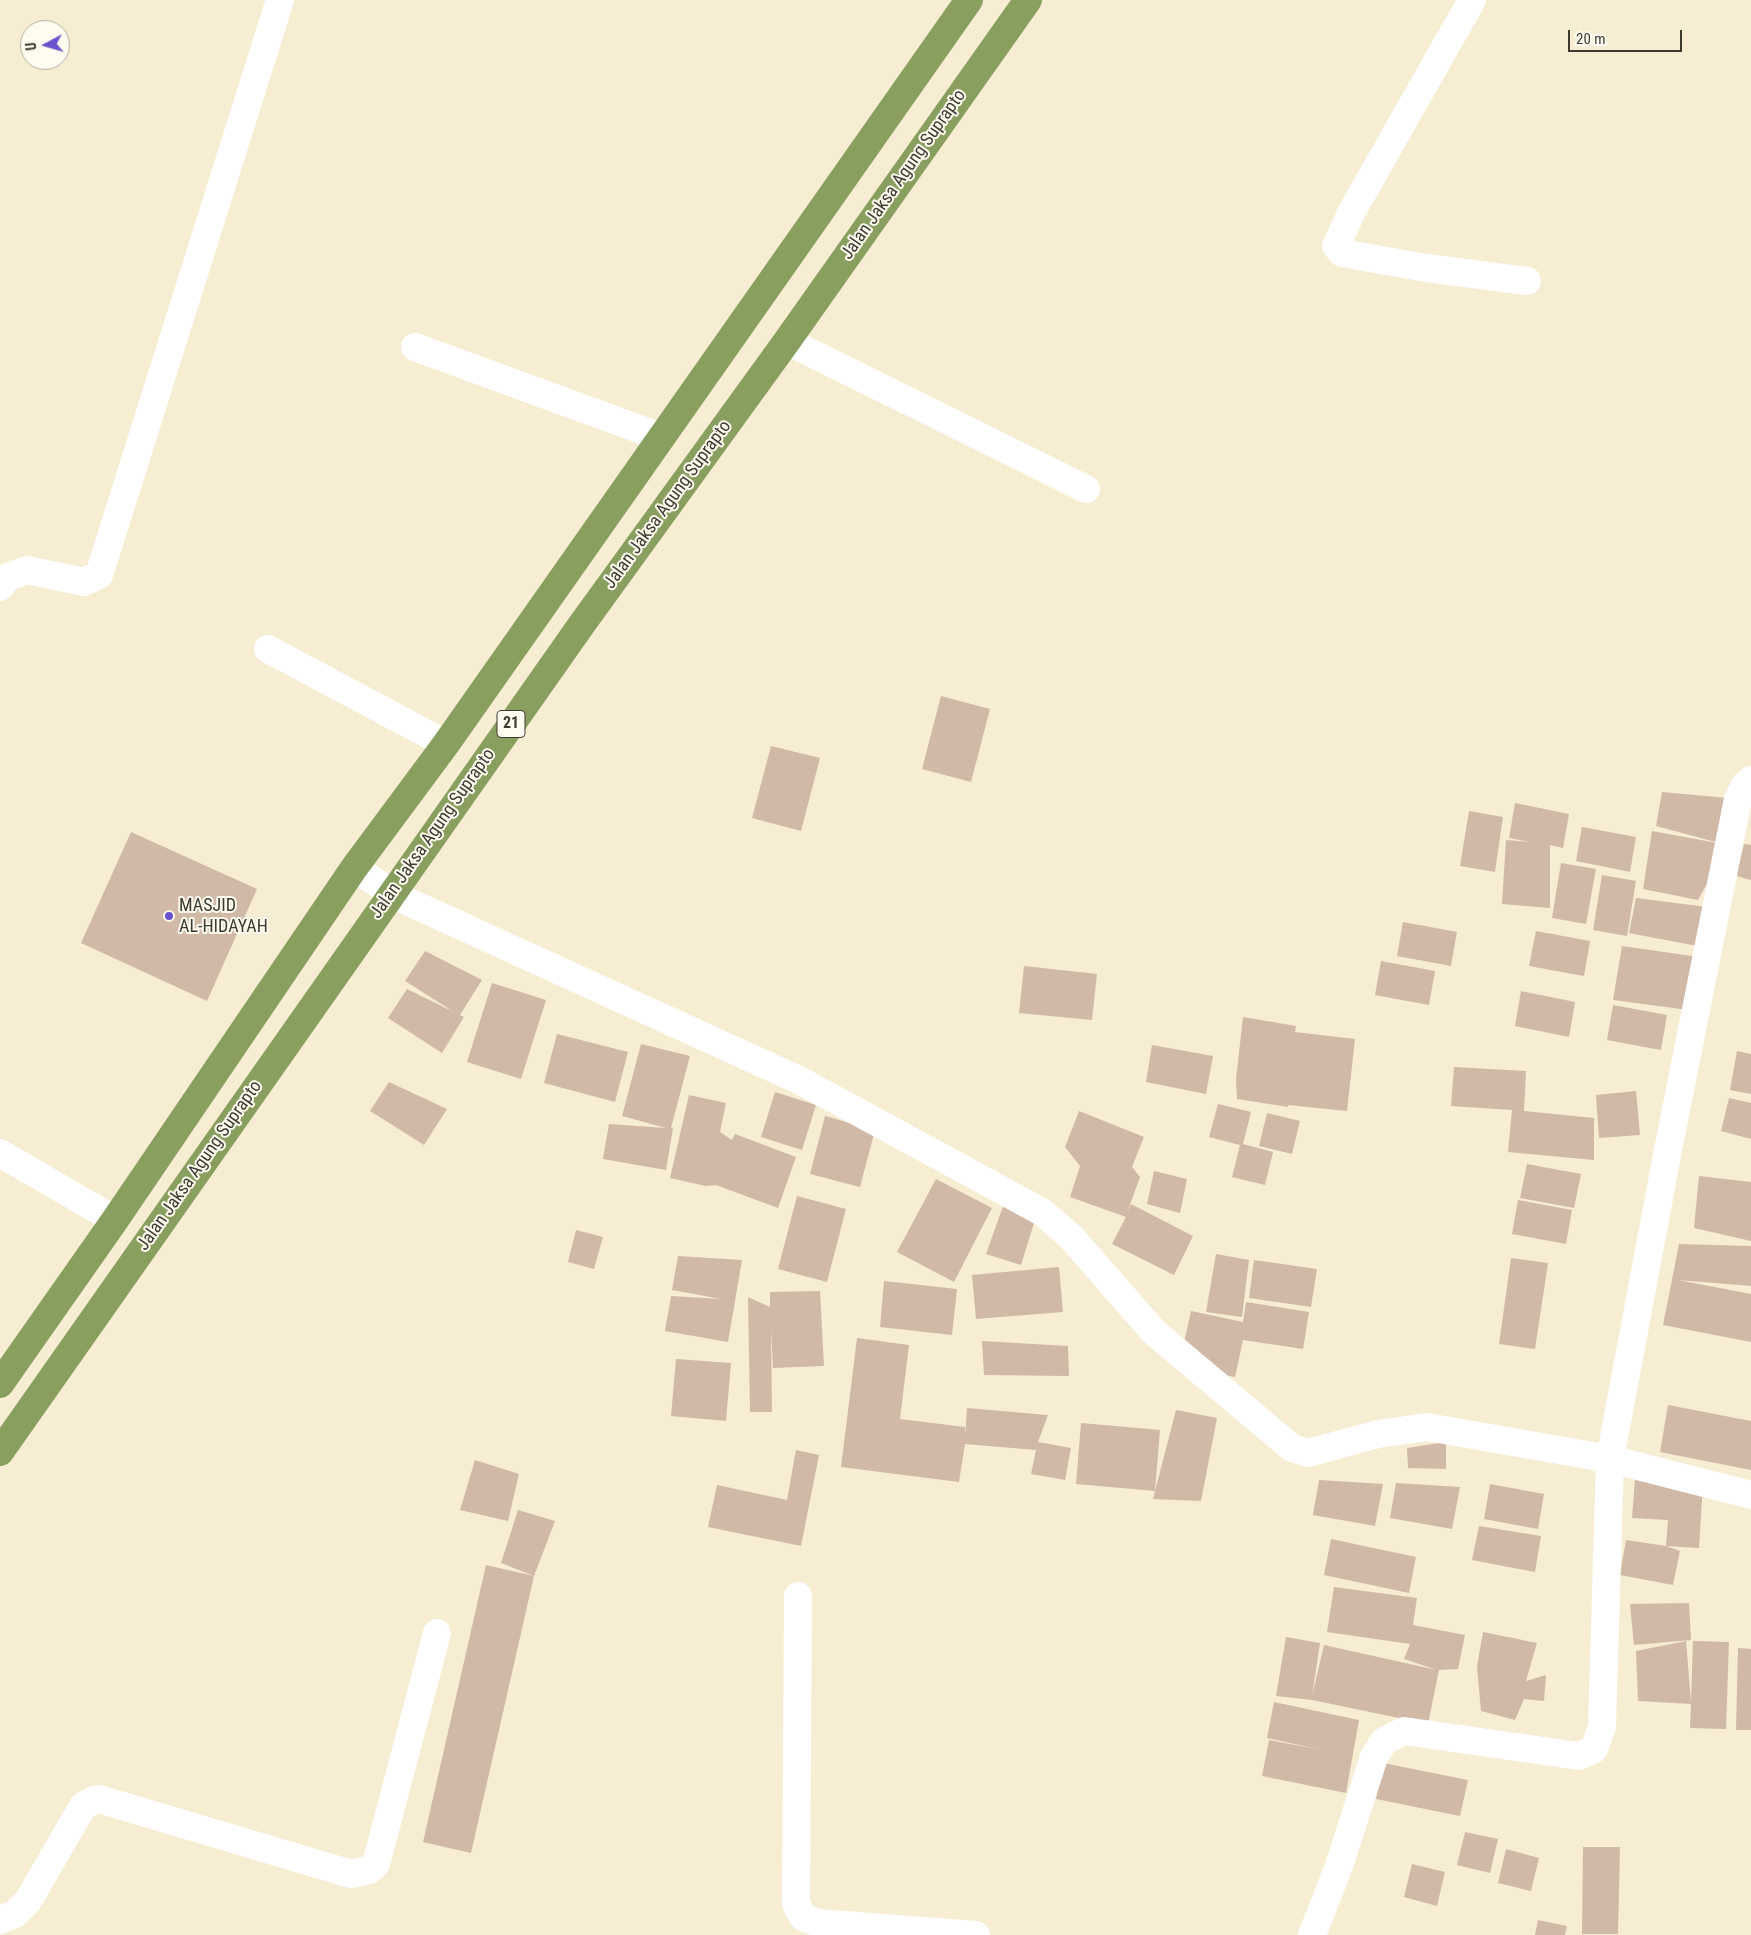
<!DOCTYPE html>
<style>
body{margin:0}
#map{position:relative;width:1751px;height:1935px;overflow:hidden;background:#f6edd2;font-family:"Roboto Condensed",sans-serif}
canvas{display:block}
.north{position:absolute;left:20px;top:20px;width:50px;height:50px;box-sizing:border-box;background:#fefbf0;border:1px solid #b1aea3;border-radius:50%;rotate:264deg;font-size:14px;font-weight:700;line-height:20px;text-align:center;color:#3d3a2f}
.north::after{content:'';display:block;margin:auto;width:18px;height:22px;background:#6952cb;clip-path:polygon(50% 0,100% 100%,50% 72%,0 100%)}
.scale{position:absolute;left:1568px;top:30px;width:114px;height:22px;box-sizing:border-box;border:2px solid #3d3a2f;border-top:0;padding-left:6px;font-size:15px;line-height:18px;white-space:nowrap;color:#3d3a2f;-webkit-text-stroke:4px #fefbf0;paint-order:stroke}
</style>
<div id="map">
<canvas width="1751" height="1935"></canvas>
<div class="north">U</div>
<div class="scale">20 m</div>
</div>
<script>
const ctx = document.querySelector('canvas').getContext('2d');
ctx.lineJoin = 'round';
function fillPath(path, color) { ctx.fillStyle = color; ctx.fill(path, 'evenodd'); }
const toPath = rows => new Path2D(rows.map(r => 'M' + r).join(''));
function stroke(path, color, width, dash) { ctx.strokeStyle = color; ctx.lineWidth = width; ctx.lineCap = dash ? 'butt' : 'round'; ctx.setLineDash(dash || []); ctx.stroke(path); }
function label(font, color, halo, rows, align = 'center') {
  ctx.font = font + ' "Roboto Condensed",sans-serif'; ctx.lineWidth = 4; ctx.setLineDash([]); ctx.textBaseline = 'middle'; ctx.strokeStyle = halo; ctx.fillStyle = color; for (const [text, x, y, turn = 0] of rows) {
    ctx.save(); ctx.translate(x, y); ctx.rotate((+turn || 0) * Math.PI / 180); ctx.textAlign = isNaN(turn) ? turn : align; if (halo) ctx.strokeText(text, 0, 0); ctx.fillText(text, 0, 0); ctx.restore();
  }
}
const building = toPath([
 [941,696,990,709,971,782,922,769],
 [771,746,820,758,801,831,752,818],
 [1662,792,1738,799,1729,845,1698,900,1643,889,1652,831,1723,844,1656,826],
 [1515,803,1569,814,1563,848,1550,845,1550,908,1502,904,1506,840,1530,842,1509,838],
 [1469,811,1503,817,1495,872,1460,866],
 [1582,827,1636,837,1630,872,1576,861],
 [131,832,257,889,207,1001,81,943],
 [1744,844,1751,845,1751,880,1736,876],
 [1561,863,1596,869,1586,924,1552,918],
 [1602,875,1636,881,1627,936,1593,930],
 [1636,898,1707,907,1708,948,1629,933],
 [1403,922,1457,932,1451,966,1397,956],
 [1536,931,1590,941,1584,976,1529,966],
 [1622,946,1706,958,1696,1011,1613,1000],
 [425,951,482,980,460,1015,464,1017,442,1053,388,1018,407,989,454,1012,405,981],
 [1381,961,1435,971,1429,1005,1375,995],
 [1024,966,1097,974,1092,1020,1019,1013],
 [492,983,546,1000,521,1079,467,1062],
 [1521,991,1575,1002,1569,1037,1515,1026],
 [1613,1005,1667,1015,1661,1050,1607,1040],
 [1243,1017,1296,1026,1295,1032,1355,1039,1347,1111,1288,1105,1288,1107,1237,1099,1236,1079],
 [557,1034,628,1052,615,1102,544,1083],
 [641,1044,690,1056,671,1128,673,1128,666,1170,603,1159,609,1124,666,1128,622,1116],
 [1152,1045,1213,1056,1206,1094,1146,1082],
 [1737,1051,1751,1054,1751,1094,1730,1090],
 [1454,1067,1526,1071,1524,1111,1594,1118,1594,1160,1508,1152,1512,1110,1451,1106],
 [389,1082,447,1109,424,1145,370,1111],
 [1636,1091,1640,1135,1599,1138,1596,1095],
 [775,1092,816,1105,802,1150,761,1137],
 [689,1095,726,1103,720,1132,732,1140,735,1134,796,1157,778,1208,716,1185,706,1186,670,1178],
 [1729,1098,1751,1103,1751,1139,1721,1131],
 [1218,1104,1251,1112,1243,1144,1273,1152,1265,1185,1232,1177,1240,1145,1209,1137],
 [1079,1111,1144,1137,1132,1167,1140,1177,1127,1213,1131,1204,1193,1236,1174,1275,1112,1244,1126,1217,1070,1197,1080,1166,1065,1147],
 [1267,1113,1300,1121,1292,1154,1259,1146],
 [825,1116,875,1130,860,1187,810,1174],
 [1527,1164,1581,1174,1574,1208,1520,1198],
 [1154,1171,1187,1179,1180,1213,1147,1204],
 [1699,1176,1751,1182,1751,1241,1694,1228],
 [936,1179,992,1208,954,1282,897,1252],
 [797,1196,846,1209,827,1282,778,1269],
 [1006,1198,1038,1210,1021,1265,986,1254],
 [1518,1200,1572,1210,1566,1244,1512,1234],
 [576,1230,603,1237,594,1269,568,1262],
 [1679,1244,1751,1246,1751,1286,1678,1280,1751,1294,1751,1342,1663,1325],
 [1216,1254,1249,1260,1242,1317,1206,1312],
 [678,1256,742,1260,728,1342,665,1331,671,1296,721,1299,672,1290],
 [1511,1258,1548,1263,1535,1349,1499,1344],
 [1254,1260,1317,1269,1311,1307,1249,1298],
 [1059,1267,1063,1312,976,1319,972,1275],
 [884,1281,957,1289,952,1335,880,1327],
 [820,1291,824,1366,773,1368,771,1328,772,1412,750,1412,748,1297,770,1307,770,1292],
 [1246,1302,1309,1312,1303,1349,1243,1340,1235,1377,1179,1365,1191,1311,1243,1322],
 [857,1338,909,1345,900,1419,965,1427,965,1437,967,1408,1048,1415,1038,1442,1071,1448,1065,1480,1031,1474,1036,1450,965,1444,959,1482,841,1467],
 [982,1341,1068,1346,1069,1376,984,1375],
 [676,1359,731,1363,726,1421,671,1416],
 [1668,1405,1751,1421,1751,1470,1660,1452],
 [1176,1410,1217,1418,1201,1501,1153,1499],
 [1081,1423,1160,1430,1155,1491,1076,1484],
 [1446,1442,1446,1469,1408,1468,1407,1448],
 [796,1450,819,1455,801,1546,708,1527,717,1485,787,1500],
 [475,1460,519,1474,508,1521,460,1510],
 [1635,1478,1703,1483,1699,1548,1666,1546,1668,1520,1632,1518],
 [1319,1480,1383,1484,1375,1526,1313,1515],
 [1396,1483,1460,1487,1452,1529,1390,1518],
 [1490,1484,1544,1494,1538,1529,1484,1519],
 [518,1510,555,1521,534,1576,501,1563],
 [1479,1526,1541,1536,1535,1572,1472,1560],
 [1331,1539,1416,1557,1409,1593,1324,1575],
 [1626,1540,1666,1546,1680,1551,1673,1585,1620,1575],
 [486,1565,534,1576,471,1853,423,1842],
 [1334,1587,1417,1598,1413,1625,1465,1635,1458,1669,1439,1670,1428,1724,1312,1700,1276,1696,1286,1637,1320,1643,1312,1696,1324,1645,1437,1670,1404,1659,1410,1644,1327,1632],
 [1689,1603,1691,1640,1634,1645,1630,1604],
 [1483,1632,1537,1643,1526,1681,1546,1675,1544,1701,1524,1699,1515,1720,1481,1711,1477,1667],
 [1686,1641,1691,1701,1693,1641,1729,1642,1726,1729,1690,1728,1691,1704,1638,1701,1636,1651],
 [1738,1648,1751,1649,1751,1730,1736,1730],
 [1274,1702,1359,1720,1346,1793,1262,1776,1269,1740,1322,1750,1267,1738],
 [1383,1763,1468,1780,1460,1816,1376,1799],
 [1465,1832,1498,1839,1490,1873,1457,1865],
 [1583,1847,1620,1847,1618,1934,1582,1934],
 [1506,1849,1539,1858,1531,1891,1498,1883],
 [1412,1864,1445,1872,1437,1906,1404,1897],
 [1538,1920,1567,1926,1565,1935,1535,1935]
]);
const street = toPath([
 [1472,0,1351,213,1336,246,1342,253,1426,268,1527,281],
 [787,341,1086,489],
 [415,347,661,437],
 [0,587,8,577,27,570,84,582,99,575,280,0],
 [268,649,446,744],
 [354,868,400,898,799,1080,1042,1212,1071,1237,1154,1332,1292,1448,1308,1453,1378,1434,1427,1427,1610,1459,1668,1150,1738,799,1745,785,1751,780],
 [0,1153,115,1220],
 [798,1596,796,1904,803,1917,818,1923,976,1935],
 [0,1920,15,1914,28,1901,83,1806,94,1800,99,1799,351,1874,369,1870,376,1864,437,1633],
 [1312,1935,1339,1866,1374,1757,1384,1741,1404,1731,1579,1756,1594,1749,1602,1727,1610,1459,1751,1495]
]);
const highway = toPath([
 [0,1384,115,1220,354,868,446,744,969,0],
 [0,1452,582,624,787,341,1028,0]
]);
const markers = [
 [169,916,5,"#6952cb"]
];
const shields = [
 [511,724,28]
];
const shieldNames = [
 ["21",511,724]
];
const streetNames = [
 ["Jalan Jaksa Agung Suprapto",904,175,-55],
 ["Jalan Jaksa Agung Suprapto",668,505,-54],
 ["Jalan Jaksa Agung Suprapto",433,834,-55],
 ["Jalan Jaksa Agung Suprapto",200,1166,-55]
];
const poiNames = [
 ["MASJID",179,906],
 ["AL-HIDAYAH",179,927]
];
fillPath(building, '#d1b9a7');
stroke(street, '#fff', 28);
stroke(highway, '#899f60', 28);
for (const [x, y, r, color] of markers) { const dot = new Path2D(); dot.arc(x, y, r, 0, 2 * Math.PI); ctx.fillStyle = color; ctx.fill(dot); stroke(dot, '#fefbf0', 2); }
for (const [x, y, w] of shields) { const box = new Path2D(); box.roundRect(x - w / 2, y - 13.5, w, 27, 4); ctx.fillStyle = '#fefbf0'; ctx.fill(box); stroke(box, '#3d3a2f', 1); }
label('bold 16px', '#3d3a2f', null, shieldNames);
label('18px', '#3d3a2f', '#fefbf0', streetNames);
label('18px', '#3d3a2f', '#fefbf0', poiNames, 'left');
</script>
